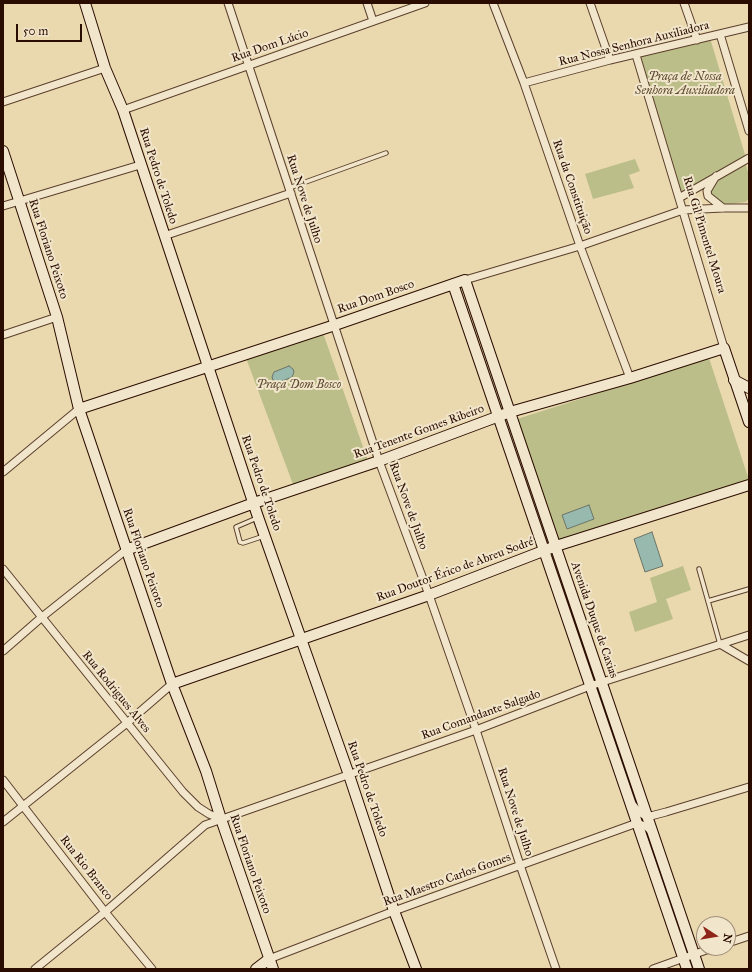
<!DOCTYPE html>
<meta charset="utf-8">
<style>
body{margin:0}
#map{position:relative;width:752px;height:972px;overflow:hidden;background:#ead9af;font-family:"IM FELL Great Primer",serif}
canvas{display:block}
.frame{position:absolute;inset:0;border:4px solid #2b0c00;pointer-events:none}
.north{position:absolute;left:696px;top:916px;width:40px;height:40px;box-sizing:border-box;background:#f1e6cb;border:1px solid #a28f7a;border-radius:50%;rotate:102deg;font-size:11px;font-weight:700;line-height:16px;text-align:center;color:#2b0c00}
.north::after{content:'';display:block;margin:auto;width:14px;height:18px;background:#8f2418;clip-path:polygon(50% 0,100% 100%,50% 72%,0 100%)}
.scale{position:absolute;left:16px;top:24px;width:66px;height:18px;box-sizing:border-box;border:2px solid #2b0c00;border-top:0;padding-left:5px;font-size:12px;line-height:14px;white-space:nowrap;color:#2b0c00;-webkit-text-stroke:3px #f1e6cb;paint-order:stroke}
</style>
<div id="map">
<canvas width="752" height="972"></canvas>
<div class="frame"></div>
<div class="north">N</div>
<div class="scale">50 m</div>
</div>
<script>
const ctx = document.querySelector('canvas').getContext('2d');
ctx.lineJoin = 'round';
function fillPath(path, color) { ctx.fillStyle = color; ctx.fill(path, 'evenodd'); }
const toPath = rows => new Path2D(rows.map(r => 'M' + r).join(''));
function stroke(path, color, width, dash) { ctx.strokeStyle = color; ctx.lineWidth = width; ctx.lineCap = dash ? 'butt' : 'round'; ctx.setLineDash(dash || []); ctx.stroke(path); }
function label(font, color, halo, rows, align = 'center') {
  ctx.font = font + ' "IM FELL Great Primer",serif'; ctx.lineWidth = 4; ctx.setLineDash([]); ctx.textBaseline = 'middle'; ctx.strokeStyle = halo; ctx.fillStyle = color; for (const [text, x, y, turn = 0] of rows) {
    ctx.save(); ctx.translate(x, y); ctx.rotate((+turn || 0) * Math.PI / 180); ctx.textAlign = isNaN(turn) ? turn : align; if (halo) ctx.strokeText(text, 0, 0); ctx.fillText(text, 0, 0); ctx.restore();
  }
}
const green = toPath([
 [710,38,746,158,680,195,638,56],
 [635,159,640,171,629,175,634,188,593,199,585,174],
 [745,162,749,175,749,198,746,202,724,205,713,199,709,192,718,177],
 [323,333,368,461,294,487,246,358],
 [709,358,749,480,556,544,514,420],
 [683,566,691,590,666,599,673,619,635,632,629,612,657,602,650,578]
]);
const water = toPath([
 [289,366,293,369,294,372,292,377,278,383,273,380,272,377,274,372,289,366],
 [589,505,594,519,567,529,562,515,589,505],
 [652,532,663,566,645,572,634,539,652,532]
]);
const lane = toPath([
 [289,188,386,153],
 [257,518,236,527,240,542,243,543,264,536],
 [699,569,720,644],
 [708,601,749,589]
]);
const street = toPath([
 [228,3,379,461,429,595,476,730,520,865,556,969],
 [367,3,373,21],
 [493,3,524,83,580,246,630,378],
 [590,3,610,60],
 [684,3,697,40],
 [720,34,749,131],
 [636,55,724,348],
 [524,83,610,60,749,27],
 [3,102,105,68],
 [123,110,425,3],
 [716,176,707,191,708,196,723,208],
 [679,198,749,158],
 [3,206,140,165],
 [164,236,291,193],
 [465,280,580,246,683,210,723,208,749,208],
 [3,335,57,317],
 [3,472,79,409],
 [3,569,183,792,198,807,209,814,221,819],
 [720,644,749,661],
 [3,651,42,617,126,550],
 [3,780,105,912,152,969],
 [632,804,638,811,647,817,666,812,749,787],
 [3,822,127,723,172,684],
 [728,943,749,936],
 [269,959,394,911,637,823,647,827,652,832],
 [35,969,105,912,205,825,476,730,590,686,749,635],
 [653,969,712,948]
]);
const secondary = toPath([
 [85,3,105,68,123,110,258,517,349,775,394,911,416,969],
 [3,151,57,317,79,409,172,684,206,771,221,819,273,969],
 [453,284,687,969],
 [734,380,749,388],
 [79,409,335,325,465,280,699,969],
 [126,550,254,503,379,461,510,412,630,378,724,348,749,422],
 [172,684,429,595,556,546,749,485],
 [256,969,269,959]
]);
const streetNames = [
 ["Rua Nossa Senhora Auxiliadora",634,44,-14],
 ["Rua Dom Lúcio",270,46,-19],
 ["Rua Pedro de Toledo",158,176,72],
 ["Rua da Constituição",572,187,71],
 ["Rua Nove de Julho",304,199,72],
 ["Rua Gil Pimentel Moura",704,235,73],
 ["Rua Floriano Peixoto",48,249,72],
 ["Rua Dom Bosco",376,297,-19],
 ["Rua Tenente Gomes Ribeiro",419,432,-20],
 ["Rua Pedro de Toledo",261,483,71],
 ["Rua Nove de Julho",408,506,70],
 ["Rua Floriano Peixoto",143,558,71],
 ["Rua Doutor Érico de Abreu Sodré",455,570,-20],
 ["Avenida Duque de Caxias",594,620,71],
 ["Rua Rodrigues Alves",116,692,51],
 ["Rua Comandante Salgado",481,715,-20],
 ["Rua Pedro de Toledo",367,789,71],
 ["Rua Nove de Julho",515,812,72],
 ["Rua Floriano Peixoto",250,864,71],
 ["Rua Rio Branco",86,868,52],
 ["Rua Maestro Carlos Gomes",447,880,-20]
];
const parkNames = [
 ["Praça de Nossa",685,77],
 ["Senhora Auxiliadora",685,91],
 ["Praça Dom Bosco",299,385]
];
fillPath(green, '#bbbe88');
fillPath(water, '#98baae');
stroke(water, '#6c7468', 1);
stroke(lane, '#5b3f2c', 5.5);
stroke(street, '#5b3f2c', 9);
stroke(secondary, '#2b0c00', 12);
stroke(lane, '#f1e6cb', 3.5);
stroke(street, '#f1e6cb', 7);
stroke(secondary, '#f1e6cb', 10);
label('12px', '#2b0c00', '#f1e6cb', streetNames);
label('italic 12px', '#5d4a30', '#f1e6cb', parkNames);
</script>
